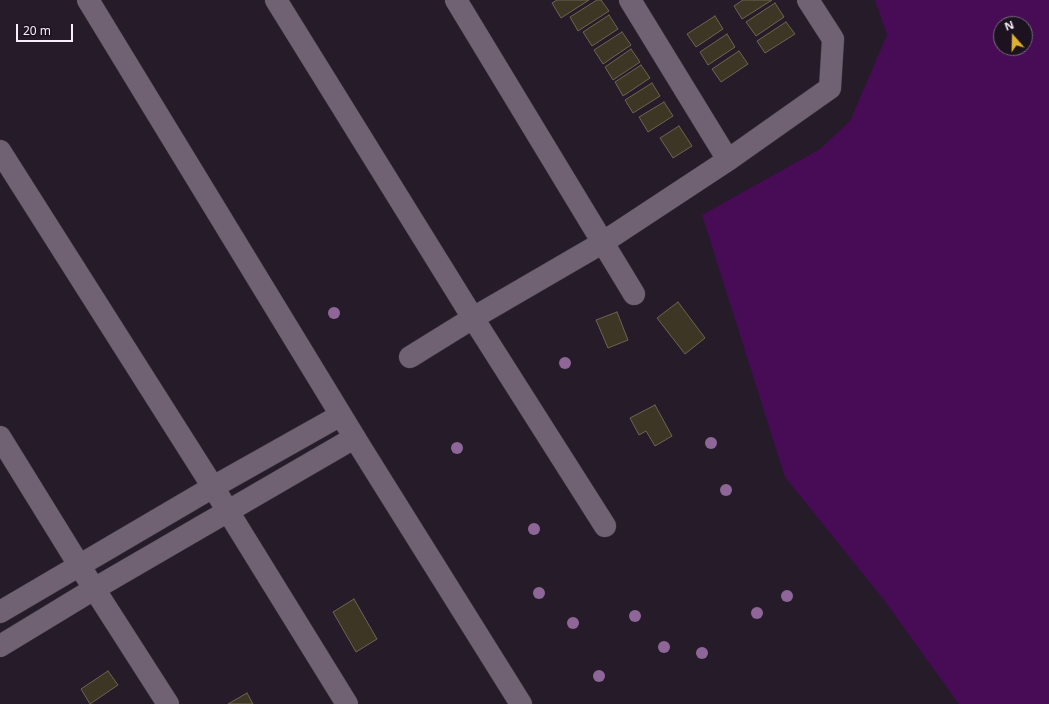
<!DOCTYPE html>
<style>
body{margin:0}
#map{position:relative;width:1049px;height:704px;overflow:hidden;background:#261b29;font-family:"Noto Sans",sans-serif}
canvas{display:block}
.north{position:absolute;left:993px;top:16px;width:40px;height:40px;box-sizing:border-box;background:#1d1220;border:1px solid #746a77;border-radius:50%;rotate:340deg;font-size:11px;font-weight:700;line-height:16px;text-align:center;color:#f7eff9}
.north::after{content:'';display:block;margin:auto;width:14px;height:18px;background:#ddb133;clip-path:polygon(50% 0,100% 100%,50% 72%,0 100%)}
.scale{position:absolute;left:16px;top:24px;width:57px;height:18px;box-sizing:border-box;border:2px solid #f7eff9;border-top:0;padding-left:5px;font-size:12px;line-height:14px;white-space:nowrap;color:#f7eff9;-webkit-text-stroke:3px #1d1220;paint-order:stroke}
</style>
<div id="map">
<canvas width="1049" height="704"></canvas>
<div class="north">N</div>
<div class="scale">20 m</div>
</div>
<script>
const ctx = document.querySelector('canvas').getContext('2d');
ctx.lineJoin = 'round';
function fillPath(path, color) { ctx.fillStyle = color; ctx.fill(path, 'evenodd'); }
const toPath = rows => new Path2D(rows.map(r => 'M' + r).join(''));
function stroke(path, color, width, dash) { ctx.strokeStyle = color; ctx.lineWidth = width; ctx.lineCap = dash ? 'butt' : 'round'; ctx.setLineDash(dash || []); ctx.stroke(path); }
const green = toPath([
 [875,0,1049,0,1049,704,959,704,884,600,785,477,702,215,820,149,850,121,887,35],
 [1001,24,1025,24,1025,48,1001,48]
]);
const building = toPath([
 [557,0,589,0,561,18,552,3,557,0],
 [597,0,601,0,609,11,578,31,570,17,597,0],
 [743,0,772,0,742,19,734,6,743,0],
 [775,3,784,17,756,36,746,22,775,3],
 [609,15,618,29,592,46,583,32,609,15],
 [715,16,723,29,696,47,687,34,715,16],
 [786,22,795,34,765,53,757,41,786,22],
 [622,32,631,45,603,64,594,50,622,32],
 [727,34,735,47,708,65,700,52,727,34],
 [631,49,640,62,613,80,605,67,631,49],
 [739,51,748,64,721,82,712,69,739,51],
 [641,65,650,78,623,96,615,82,641,65],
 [652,83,660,96,633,113,625,100,652,83],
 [664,102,673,116,648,132,639,117,664,102],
 [679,126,692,146,673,158,660,138,679,126],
 [678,302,705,338,685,354,657,318,678,302],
 [617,312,628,340,608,348,596,320,617,312],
 [655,405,672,436,655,446,646,431,639,435,630,418,655,405],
 [354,599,377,639,356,652,333,612,354,599],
 [108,671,118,685,90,704,81,689,108,671],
 [247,693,253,704,228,704,247,693]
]);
const minor = toPath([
 [88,0,361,448,521,704],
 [276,0,473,318,605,526],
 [456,0,634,294],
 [630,0,728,160],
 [0,151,213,487,347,704],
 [410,357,473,318,602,243,728,160,830,88,833,39,808,0],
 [0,437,79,565,168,704],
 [0,612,213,487,341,415],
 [0,646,94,589,354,438]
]);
const trees = [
 [334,313],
 [565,363],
 [711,443],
 [457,448],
 [726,490],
 [534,529],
 [539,593],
 [787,596],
 [757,613],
 [635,616],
 [573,623],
 [664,647],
 [702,653],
 [599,676]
];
fillPath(green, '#470c55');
fillPath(building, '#3d3624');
stroke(building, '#6e6552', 1);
stroke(minor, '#3d3540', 23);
stroke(minor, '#706273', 22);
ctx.fillStyle = '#8e6698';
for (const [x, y] of trees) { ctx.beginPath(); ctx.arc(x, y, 6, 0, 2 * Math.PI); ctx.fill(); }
</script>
